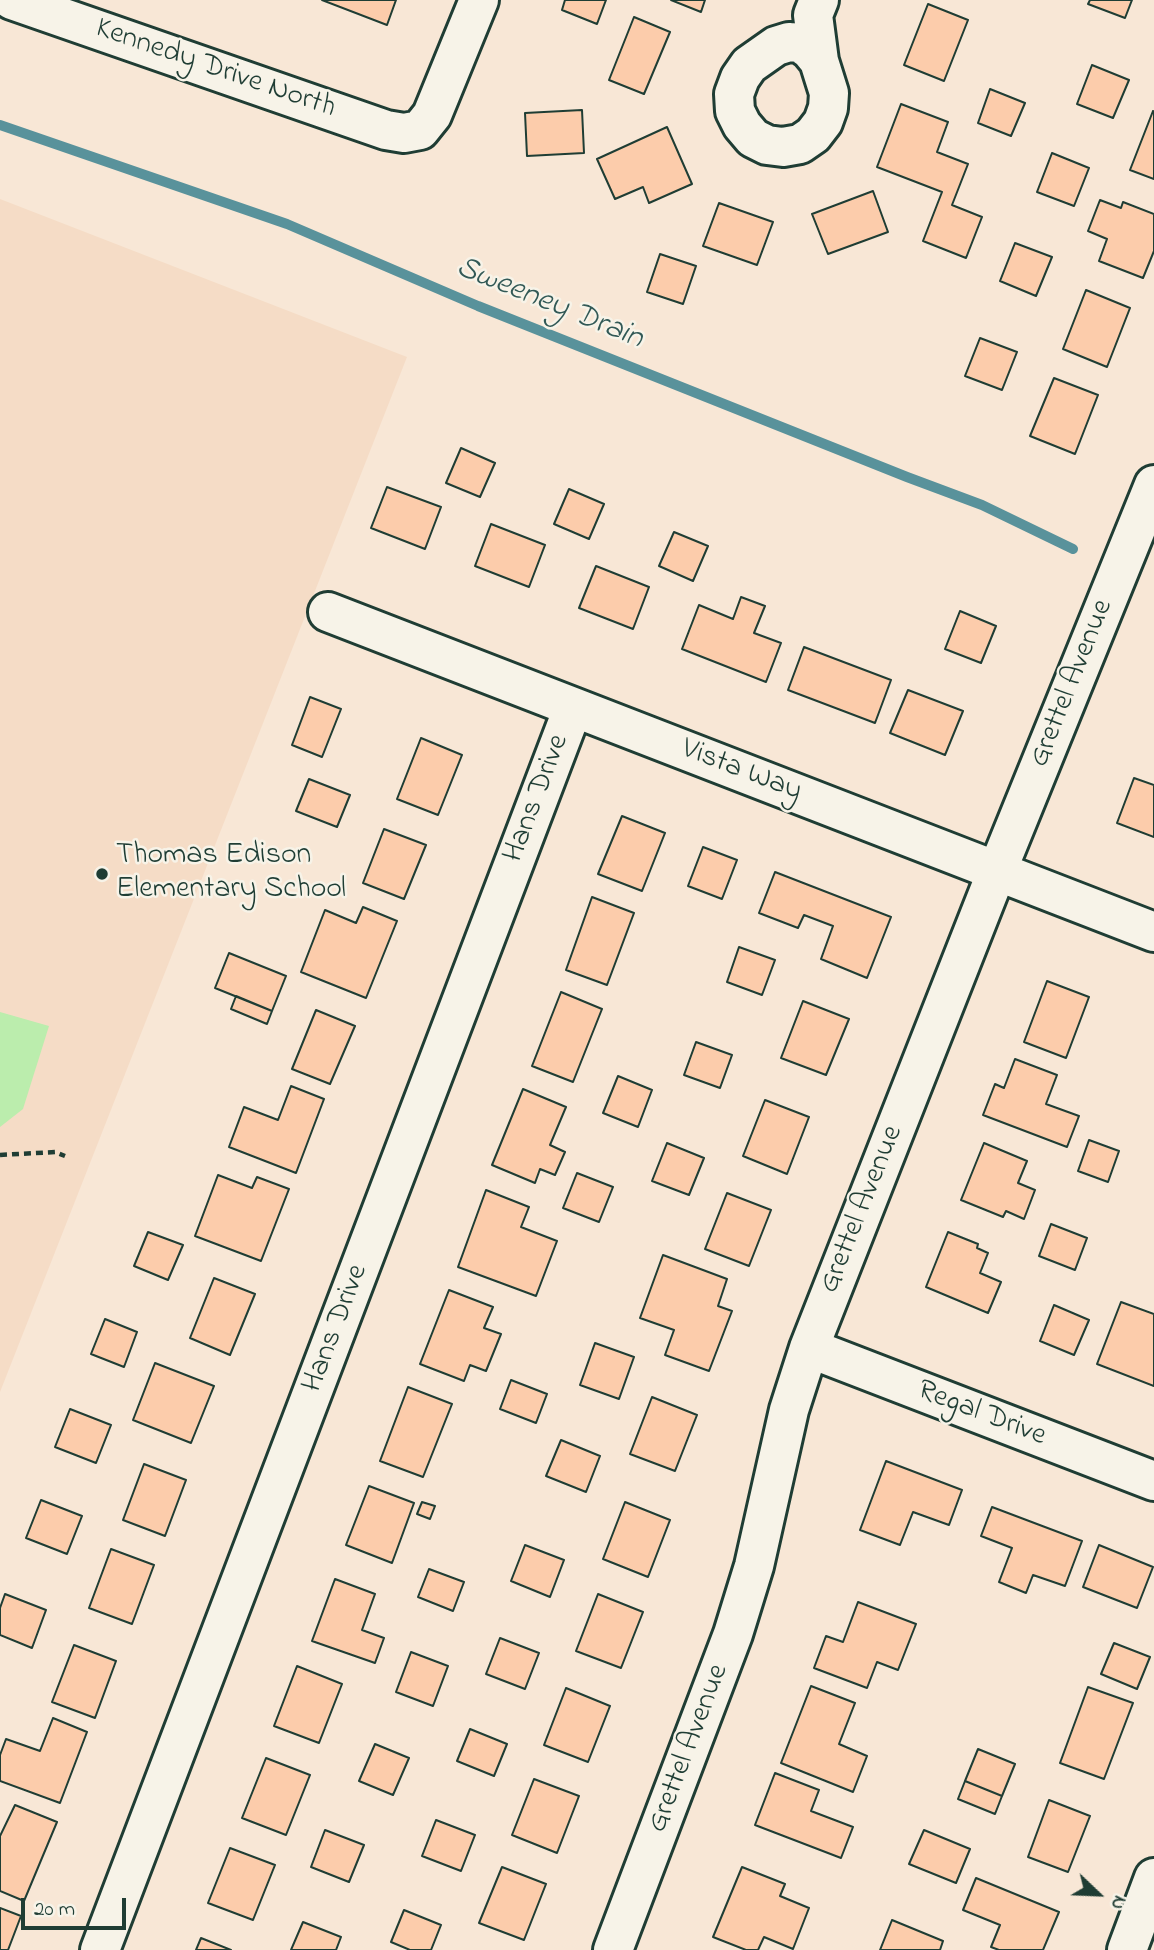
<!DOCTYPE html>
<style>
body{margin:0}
#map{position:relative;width:1154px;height:1950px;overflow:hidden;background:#f8e7d6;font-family:"Indie Flower",sans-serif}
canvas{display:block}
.north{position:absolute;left:1063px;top:1859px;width:70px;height:70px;-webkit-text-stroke:5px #f7f3e8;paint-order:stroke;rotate:113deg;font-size:19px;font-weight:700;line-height:28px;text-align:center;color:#1f3d34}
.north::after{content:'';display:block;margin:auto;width:24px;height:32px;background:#1f3d34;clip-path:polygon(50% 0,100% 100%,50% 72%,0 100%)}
.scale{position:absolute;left:21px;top:1898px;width:105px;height:32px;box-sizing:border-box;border:4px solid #1f3d34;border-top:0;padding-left:9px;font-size:21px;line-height:24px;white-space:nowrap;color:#1f3d34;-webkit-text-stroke:5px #f7f3e8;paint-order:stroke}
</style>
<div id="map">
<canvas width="1154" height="1950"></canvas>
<div class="north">N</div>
<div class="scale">20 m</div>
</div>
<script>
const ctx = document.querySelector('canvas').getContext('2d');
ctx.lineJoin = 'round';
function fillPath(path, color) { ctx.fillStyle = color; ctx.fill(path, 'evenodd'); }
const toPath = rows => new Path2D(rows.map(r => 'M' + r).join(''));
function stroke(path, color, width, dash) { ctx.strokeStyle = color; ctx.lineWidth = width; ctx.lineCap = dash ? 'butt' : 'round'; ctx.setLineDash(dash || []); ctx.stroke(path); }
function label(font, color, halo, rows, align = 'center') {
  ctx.font = font + ' "Indie Flower",sans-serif'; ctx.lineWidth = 5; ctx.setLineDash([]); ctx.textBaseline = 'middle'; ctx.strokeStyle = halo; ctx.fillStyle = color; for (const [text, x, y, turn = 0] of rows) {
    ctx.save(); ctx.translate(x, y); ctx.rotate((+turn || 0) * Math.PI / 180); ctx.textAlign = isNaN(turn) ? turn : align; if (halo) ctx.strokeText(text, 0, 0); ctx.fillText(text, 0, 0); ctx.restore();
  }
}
const built = toPath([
 [0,199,407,357,0,1392]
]);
const green = toPath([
 [0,1012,49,1026,23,1109,0,1127]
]);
const stream = toPath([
 [0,125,287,224,478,306,907,477,982,505,1073,549]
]);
const building = toPath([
 [322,0,396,0,387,25,322,0],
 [565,0,606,0,597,24,562,10,565,0],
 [671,0,705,0,701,12,671,0],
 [1090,0,1132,0,1125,18,1088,4,1090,0],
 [928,4,968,20,944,81,904,65,928,4],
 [634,17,670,32,644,94,609,80,634,17],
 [1092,65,1129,80,1113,118,1077,104,1092,65],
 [990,89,1025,103,1011,136,978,123,990,89],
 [901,104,948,122,937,152,968,164,952,205,982,217,966,258,923,241,942,192,877,167,901,104],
 [582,110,584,153,527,156,525,113,582,110],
 [1153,111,1154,112,1154,179,1130,170,1153,111],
 [667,127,692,184,649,203,643,187,615,199,597,159,667,127],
 [1052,153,1089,168,1074,206,1037,192,1052,153],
 [873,191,888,232,828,254,812,214,873,191],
 [1100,200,1121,208,1123,202,1154,214,1154,251,1143,278,1099,261,1107,239,1088,231,1100,200],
 [719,203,773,222,757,265,703,246,719,203],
 [1015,243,1052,257,1036,296,1000,281,1015,243],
 [660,254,696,266,683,304,647,292,660,254],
 [1086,290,1130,308,1107,367,1063,349,1086,290],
 [980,338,1017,352,1002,390,965,376,980,338],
 [1054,378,1098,395,1075,454,1030,436,1054,378],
 [461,448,495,463,480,497,446,483,461,448],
 [387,487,441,507,425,549,371,528,387,487],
 [569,489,604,504,589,539,554,524,569,489],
 [491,524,545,545,529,587,475,566,491,524],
 [674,532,708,546,693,581,659,566,674,532],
 [596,566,649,587,633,629,579,608,596,566],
 [741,597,765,606,754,633,781,643,766,682,682,649,699,605,733,619,741,597],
 [960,611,996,626,981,663,945,649,960,611],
 [804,647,891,680,875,723,788,690,804,647],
 [908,690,963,711,945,755,890,733,908,690],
 [310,697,341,709,322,757,292,745,310,697],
 [421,738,462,755,438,815,397,799,421,738],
 [1134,778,1154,785,1154,837,1117,823,1134,778],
 [309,779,350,795,337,827,296,811,309,779],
 [622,816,665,833,642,891,598,874,622,816],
 [384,829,426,845,404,899,363,883,384,829],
 [703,847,737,860,722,899,688,886,703,847],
 [775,872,891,917,867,978,821,959,833,926,804,915,798,928,759,913,775,872],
 [592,897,634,913,607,985,566,970,592,897],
 [363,907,397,921,366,998,301,972,325,910,356,923,363,907],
 [739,947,775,960,762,995,727,982,739,947],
 [229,953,286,976,272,1011,215,988,229,953],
 [1047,981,1089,997,1066,1058,1024,1042,1047,981],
 [561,992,602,1009,573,1082,532,1066,561,992],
 [236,996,272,1011,267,1024,231,1009,236,996],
 [803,1001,849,1019,826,1075,781,1058,803,1001],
 [316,1010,355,1026,330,1084,292,1069,316,1010],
 [696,1042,732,1055,720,1088,684,1075,696,1042],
 [1015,1059,1057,1075,1046,1104,1079,1116,1067,1147,983,1115,995,1084,1004,1088,1015,1059],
 [618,1076,652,1090,638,1127,603,1113,618,1076],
 [291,1086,324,1099,296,1173,229,1147,244,1107,278,1120,291,1086],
 [523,1089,566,1107,550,1145,565,1152,555,1175,540,1169,535,1183,492,1165,523,1089],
 [765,1100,809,1117,787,1174,743,1156,765,1100],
 [1089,1140,1119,1151,1108,1182,1078,1171,1089,1140],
 [667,1143,704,1158,689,1195,652,1181,667,1143],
 [984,1143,1027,1161,1018,1183,1035,1190,1024,1219,1006,1211,1003,1217,961,1200,984,1143],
 [577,1173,613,1187,599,1222,563,1208,577,1173],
 [218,1175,252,1188,257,1177,289,1189,261,1261,195,1236,218,1175],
 [486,1190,529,1207,521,1227,557,1241,536,1296,458,1267,486,1190],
 [727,1193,771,1210,749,1266,705,1249,727,1193],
 [1051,1224,1087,1238,1075,1270,1039,1256,1051,1224],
 [148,1232,183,1245,168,1280,134,1266,148,1232],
 [948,1232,978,1244,977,1248,988,1253,980,1273,1001,1282,988,1313,926,1287,948,1232],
 [663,1255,727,1279,718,1306,732,1311,709,1371,665,1355,674,1330,640,1318,663,1255],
 [214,1278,255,1294,230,1355,190,1338,214,1278],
 [449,1290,493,1307,484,1328,501,1334,486,1371,470,1365,464,1381,420,1364,449,1290],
 [1121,1302,1154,1314,1154,1386,1097,1364,1121,1302],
 [1054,1305,1089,1320,1074,1355,1040,1341,1054,1305],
 [105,1319,137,1332,124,1367,91,1354,105,1319],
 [595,1343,634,1357,619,1399,580,1385,595,1343],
 [155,1363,214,1386,191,1443,133,1420,155,1363],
 [511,1380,547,1394,536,1423,500,1409,511,1380],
 [408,1387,452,1404,423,1477,380,1461,408,1387],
 [652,1397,697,1415,675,1471,630,1454,652,1397],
 [70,1409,111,1425,96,1463,55,1447,70,1409],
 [561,1440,600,1456,586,1492,546,1476,561,1440],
 [886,1461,962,1490,949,1525,913,1512,900,1545,860,1530,886,1461],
 [144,1464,186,1480,165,1536,123,1520,144,1464],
 [369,1486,414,1503,392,1563,346,1545,369,1486],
 [41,1500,82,1516,67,1554,26,1538,41,1500],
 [422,1502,435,1506,430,1519,417,1514,422,1502],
 [625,1502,670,1520,648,1577,603,1559,625,1502],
 [992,1507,1082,1541,1065,1586,1033,1575,1026,1593,999,1582,1012,1548,981,1536,992,1507],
 [525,1545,564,1560,550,1597,511,1581,525,1545],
 [1099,1545,1153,1567,1137,1608,1083,1587,1099,1545],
 [111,1549,154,1565,132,1624,89,1608,111,1549],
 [429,1569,464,1582,453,1611,418,1597,429,1569],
 [335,1579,375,1594,362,1630,384,1638,375,1663,312,1641,335,1579],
 [5,1594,46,1610,32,1648,0,1635,0,1608,5,1594],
 [598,1594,643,1612,621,1668,576,1651,598,1594],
 [858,1602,916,1624,898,1670,877,1662,867,1688,814,1668,826,1636,843,1642,858,1602],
 [500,1638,539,1653,525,1689,486,1674,500,1638],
 [1114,1643,1150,1657,1137,1689,1101,1674,1114,1643],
 [74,1645,116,1661,95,1718,52,1702,74,1645],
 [411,1652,448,1666,433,1706,396,1692,411,1652],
 [297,1666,342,1684,319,1743,274,1726,297,1666],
 [811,1686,855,1703,839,1744,867,1756,853,1792,781,1763,811,1686],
 [1088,1687,1133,1703,1104,1779,1060,1763,1088,1687],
 [566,1688,610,1706,588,1762,544,1745,566,1688],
 [53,1718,87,1732,60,1803,0,1781,0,1755,6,1739,40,1751,53,1718],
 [470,1729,507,1744,494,1776,457,1761,470,1729],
 [375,1744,409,1758,393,1795,359,1781,375,1744],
 [978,1749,1015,1764,1002,1796,965,1781,978,1749],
 [266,1758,310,1775,286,1835,242,1818,266,1758],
 [775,1773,819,1790,811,1811,853,1827,841,1858,755,1825,775,1773],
 [534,1779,579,1796,557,1853,512,1835,534,1779],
 [965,1781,1002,1796,995,1814,958,1799,965,1781],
 [1049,1800,1090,1816,1068,1872,1028,1857,1049,1800],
 [15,1805,57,1822,24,1901,0,1891,0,1836,15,1805],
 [436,1820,475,1835,461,1871,422,1856,436,1820],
 [325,1830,364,1845,349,1882,311,1867,325,1830],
 [924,1830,970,1849,956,1883,909,1864,924,1830],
 [230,1848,275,1865,253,1920,208,1903,230,1848],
 [502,1867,546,1884,524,1940,479,1923,502,1867],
 [742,1867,785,1884,780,1896,809,1908,793,1949,764,1937,758,1950,746,1950,713,1937,742,1867],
 [976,1878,1059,1912,1043,1950,999,1950,991,1947,1000,1925,963,1910,976,1878],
 [0,1908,21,1916,8,1950,0,1950,0,1908],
 [404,1910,441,1925,431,1950,410,1950,391,1942,404,1910],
 [892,1920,943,1941,940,1950,880,1950,892,1920],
 [303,1922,341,1937,336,1950,291,1950,303,1922],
 [201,1938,231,1950,196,1950,201,1938]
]);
const path = toPath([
 [0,1155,55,1152,65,1156]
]);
const minor = toPath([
 [12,0,386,130,404,133,420,130,432,115,479,0],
 [819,0,813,15,819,61],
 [789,42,800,43,810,50,819,61,829,93,828,108,823,122,813,135,800,144,783,147,767,145,753,138,742,125,735,111,734,94,740,78,749,65,776,46,789,42],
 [328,612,1154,932],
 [809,1348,1154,1481],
 [100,1950,573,708],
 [613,1950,733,1634,754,1566,789,1410,809,1348,997,871,1154,485],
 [1127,1950,1154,1878]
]);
const markers = [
 [102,874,7,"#1f3d34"]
];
const streetNames = [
 ["Kennedy Drive North",215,70,19],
 ["Grettel Avenue",1073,684,-68],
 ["Vista Way",741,772,21],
 ["Hans Drive",538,799,-69],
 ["Grettel Avenue",863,1210,-68],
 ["Hans Drive",337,1329,-69],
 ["Regal Drive",981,1415,21],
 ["Grettel Avenue",690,1749,-69]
];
const poiNames = [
 ["Thomas Edison",116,857],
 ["Elementary School",116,891]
];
const waterNames = [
 ["Sweeney Drain",549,305,22]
];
fillPath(built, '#f5dcc6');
fillPath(green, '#bbedad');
stroke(stream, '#59929b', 10);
fillPath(building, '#fcccab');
stroke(building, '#1f3d34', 2);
stroke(minor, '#1f3d34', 44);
stroke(path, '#1f3d34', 4.5, [7, 5]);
stroke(minor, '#f7f3e8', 38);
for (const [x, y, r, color] of markers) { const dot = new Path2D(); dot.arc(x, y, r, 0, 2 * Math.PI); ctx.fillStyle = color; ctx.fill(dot); stroke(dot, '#f7f3e8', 2.5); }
label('30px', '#1f3d34', '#f7f3e8', streetNames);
label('30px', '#1f3d34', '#f7f3e8', poiNames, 'left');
label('italic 32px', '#325956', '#f7f3e8', waterNames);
</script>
